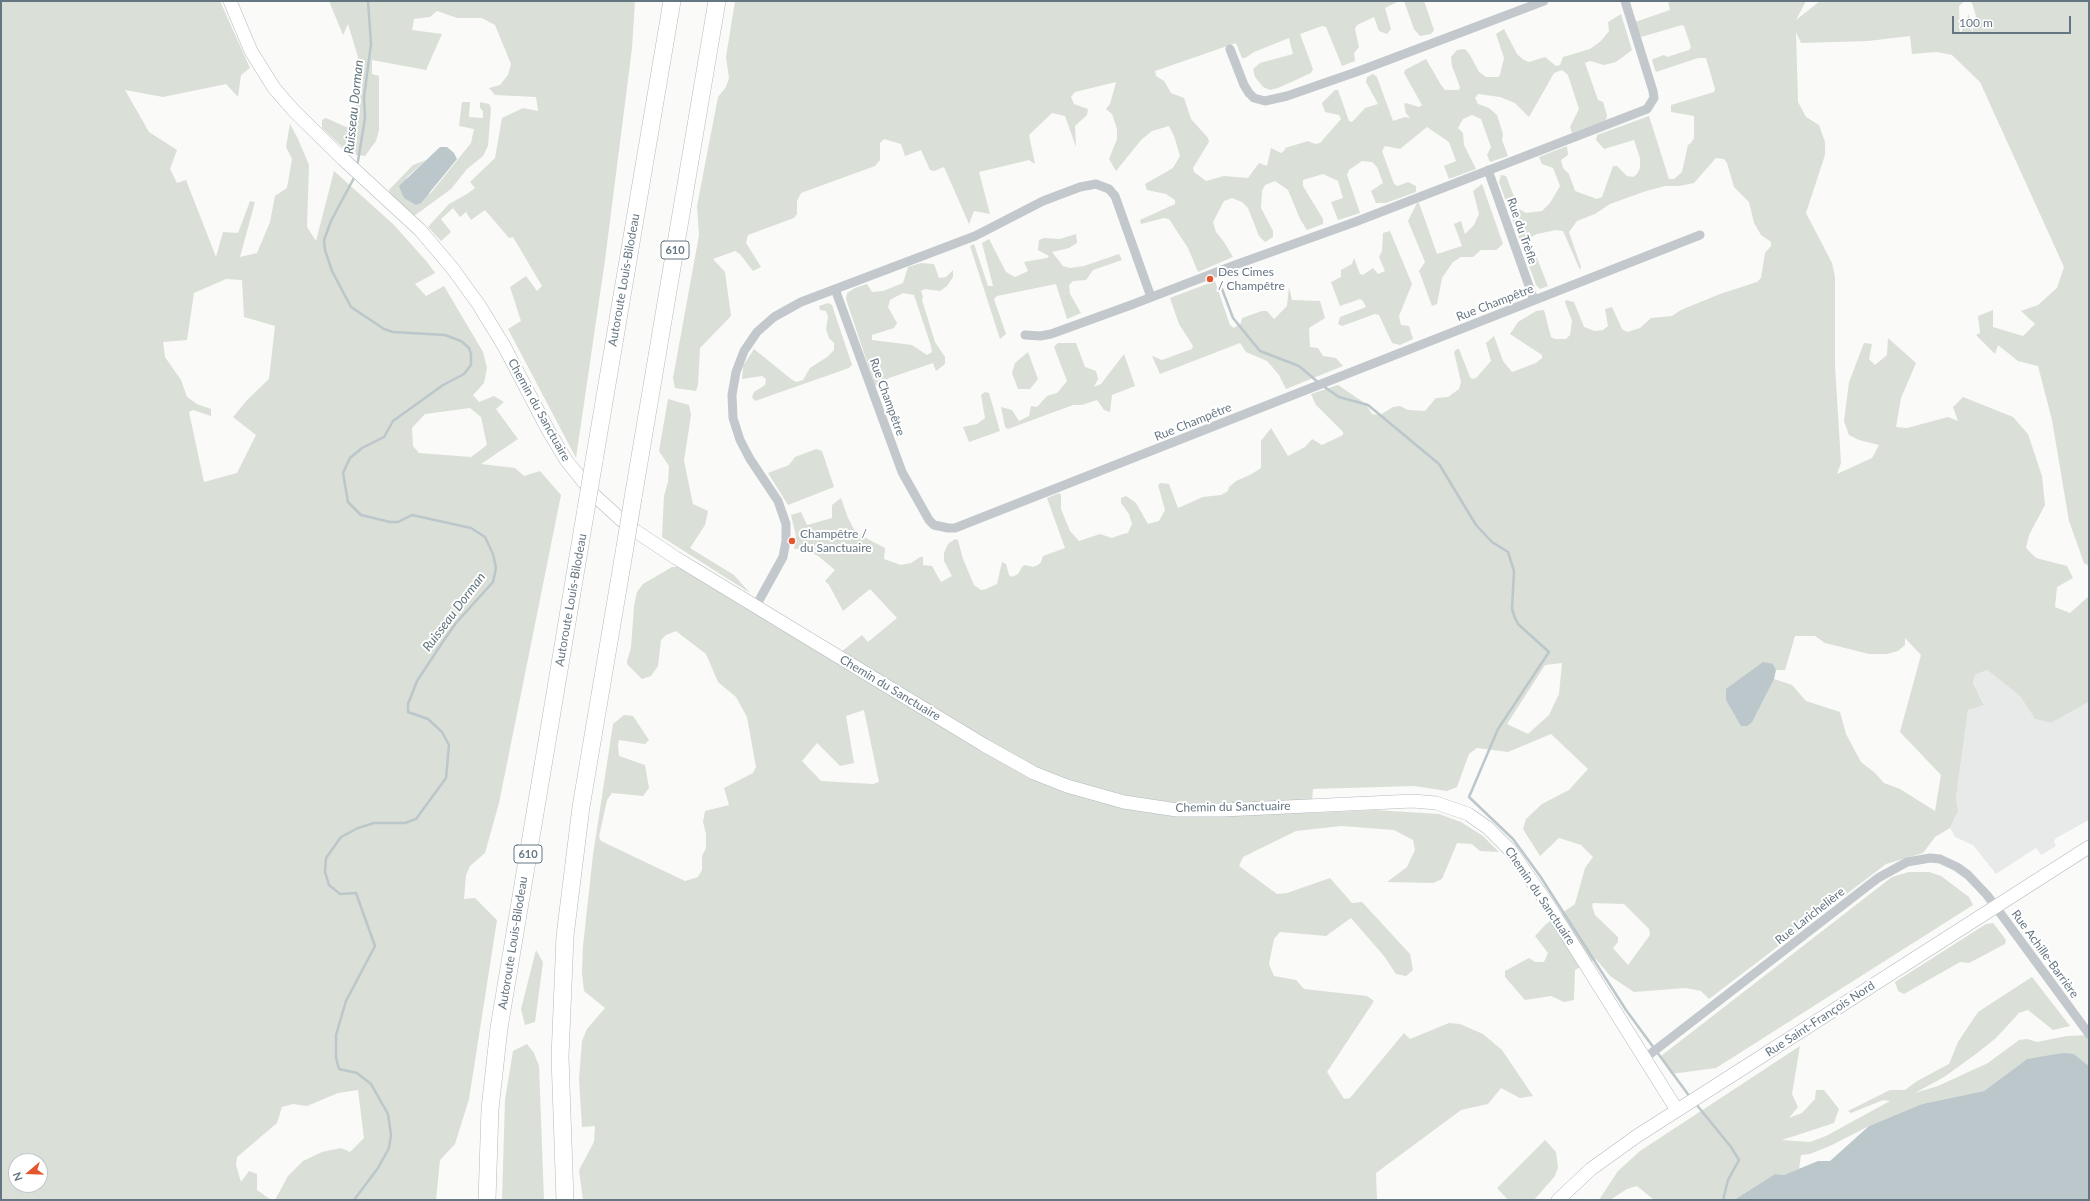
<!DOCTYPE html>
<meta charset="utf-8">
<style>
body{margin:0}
#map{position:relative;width:2090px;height:1201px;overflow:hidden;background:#fafaf8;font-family:Lato,sans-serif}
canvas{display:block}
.frame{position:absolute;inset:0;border:2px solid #657683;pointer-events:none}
.north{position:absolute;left:8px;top:1153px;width:40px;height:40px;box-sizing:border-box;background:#fff;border:1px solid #c1c8cd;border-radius:50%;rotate:251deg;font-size:11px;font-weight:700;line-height:16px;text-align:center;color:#657683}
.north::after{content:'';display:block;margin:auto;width:14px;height:18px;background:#e4572e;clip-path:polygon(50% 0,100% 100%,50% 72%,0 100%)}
.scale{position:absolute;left:1952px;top:16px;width:119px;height:18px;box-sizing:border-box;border:2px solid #657683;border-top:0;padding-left:5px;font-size:12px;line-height:14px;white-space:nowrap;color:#657683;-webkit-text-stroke:3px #fff;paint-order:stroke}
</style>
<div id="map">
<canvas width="2090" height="1201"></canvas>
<div class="frame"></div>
<div class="north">N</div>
<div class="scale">100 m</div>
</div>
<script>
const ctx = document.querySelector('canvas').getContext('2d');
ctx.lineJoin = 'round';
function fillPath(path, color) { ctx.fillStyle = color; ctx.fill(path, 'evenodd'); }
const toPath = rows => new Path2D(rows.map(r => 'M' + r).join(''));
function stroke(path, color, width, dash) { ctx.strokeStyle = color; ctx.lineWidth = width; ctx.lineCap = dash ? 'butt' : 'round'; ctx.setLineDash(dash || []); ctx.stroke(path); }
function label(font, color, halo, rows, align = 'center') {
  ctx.font = font + ' Lato,sans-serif'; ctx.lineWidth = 4; ctx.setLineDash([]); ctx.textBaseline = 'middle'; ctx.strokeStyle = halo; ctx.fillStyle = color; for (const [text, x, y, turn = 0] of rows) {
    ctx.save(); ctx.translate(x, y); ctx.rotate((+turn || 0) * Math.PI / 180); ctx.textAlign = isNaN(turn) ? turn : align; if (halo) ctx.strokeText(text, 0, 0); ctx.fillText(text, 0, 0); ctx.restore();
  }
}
const built = toPath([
 [1987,670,2020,696,2035,719,2051,723,2089,702,2089,820,2056,838,2054,841,2056,846,2041,855,2036,848,1996,874,1973,845,1955,837,1950,828,1958,811,1956,798,1968,710,1984,704,1973,683,1975,675]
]);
const green = toPath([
 [1,1,220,1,250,68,241,75,238,97,226,84,163,97,125,90,149,132,177,150,170,169,177,183,186,180,216,257,223,232,238,233,250,201,255,202,240,257,257,253,270,222,275,196,287,188,292,159,286,147,290,124,298,139,309,165,307,227,316,241,334,171,393,224,427,262,435,273,415,284,426,296,444,286,483,352,487,368,484,383,473,395,479,402,494,396,504,402,496,409,518,439,481,464,515,468,524,476,540,471,561,495,499,803,485,853,470,866,466,875,464,899,475,898,497,920,469,1099,455,1144,440,1160,436,1200,275,1200,288,1176,303,1161,322,1152,341,1148,350,1152,364,1138,358,1090,338,1093,307,1106,293,1104,282,1107,277,1123,237,1157,236,1165,241,1182,249,1171,257,1174,257,1190,271,1200,1,1200],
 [226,279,242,280,244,317,275,326,269,379,248,399,233,417,256,435,237,473,204,482,189,412,193,410,211,416,211,409,197,404,187,397,181,380,165,357,163,342,187,340,194,293],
 [470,408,481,417,487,445,471,457,419,453,413,446,412,428,425,414],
 [16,1161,40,1161,40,1185,16,1185],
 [329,1,635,1,632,48,605,260,576,458,508,329,521,321,510,287,526,276,537,291,542,286,513,237,509,238,485,210,471,220,466,212,460,217,453,208,441,219,451,232,441,241,428,227,449,204,467,194,475,188,470,182,495,158,502,118,523,108,538,111,536,97,495,95,489,88,500,85,508,75,511,64,495,25,482,18,457,18,437,11,430,17,414,19,412,30,442,34,426,70,372,60,372,74,379,76,379,130,376,141,365,156,350,154,322,128,322,120,326,118,346,127,352,125,356,117,356,68,358,57,348,24,343,35],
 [735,1,1399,1,1385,8,1391,29,1387,34,1379,31,1374,17,1357,25,1355,29,1359,47,1354,53,1355,61,1342,66,1326,27,1322,26,1300,34,1313,69,1311,73,1278,88,1270,90,1263,87,1255,77,1253,69,1260,63,1293,54,1289,38,1254,52,1245,58,1242,58,1236,43,1155,71,1156,76,1164,81,1171,93,1184,98,1191,119,1208,138,1209,142,1193,168,1194,172,1206,181,1224,176,1248,178,1259,163,1267,166,1271,148,1281,153,1285,150,1285,148,1308,141,1315,144,1320,143,1341,119,1339,115,1325,112,1322,103,1335,90,1338,90,1349,121,1352,122,1365,108,1378,104,1366,82,1367,77,1373,74,1377,77,1393,121,1405,117,1410,118,1406,113,1404,104,1406,103,1419,107,1422,105,1404,73,1405,70,1426,59,1441,85,1445,90,1459,90,1460,87,1452,66,1451,57,1457,50,1465,49,1470,55,1479,72,1486,77,1498,77,1500,75,1504,58,1496,34,1504,29,1517,54,1524,60,1529,62,1545,57,1556,66,1560,65,1563,57,1590,49,1601,41,1609,31,1608,22,1621,14,1632,50,1616,62,1604,65,1590,61,1585,63,1598,100,1603,102,1607,115,1606,120,1572,133,1570,127,1579,109,1568,75,1562,70,1554,73,1529,117,1515,103,1500,97,1478,94,1475,98,1478,104,1489,108,1497,115,1503,134,1502,140,1508,156,1490,162,1487,155,1491,147,1481,119,1472,115,1463,119,1458,128,1463,133,1464,145,1476,169,1449,179,1444,166,1456,161,1449,142,1427,127,1400,149,1385,146,1382,151,1394,184,1398,186,1408,182,1416,186,1416,192,1386,203,1376,203,1371,191,1383,183,1377,167,1372,162,1362,161,1349,170,1347,175,1360,213,1338,220,1331,202,1343,198,1338,181,1323,174,1303,180,1303,186,1323,219,1323,224,1307,230,1300,219,1288,190,1275,181,1265,185,1262,191,1261,208,1273,231,1273,237,1265,242,1259,236,1248,208,1242,202,1232,198,1224,201,1213,222,1216,232,1224,242,1233,257,1198,272,1188,248,1169,219,1164,218,1141,224,1140,220,1175,204,1175,200,1166,194,1147,190,1145,184,1173,168,1180,156,1174,136,1169,126,1152,131,1141,140,1116,171,1109,159,1117,139,1117,129,1112,114,1106,109,1110,104,1116,82,1075,92,1071,97,1074,104,1088,109,1087,115,1075,126,1076,147,1065,116,1052,113,1029,135,1035,164,1029,160,979,172,990,214,974,211,969,224,944,167,934,171,930,170,921,150,905,156,901,144,884,139,880,143,880,160,875,166,801,193,797,201,797,214,794,218,748,235,746,243,761,267,753,271,740,254,735,251,713,259,725,272,731,316,700,348,698,385,696,391,675,388,673,378,699,235,697,206,718,97,726,87,729,78,726,57],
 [1404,1,1424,1,1434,30,1431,34,1420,36,1414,29],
 [1668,1,1806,1,1796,20,1820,1,1965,1,1959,6,1960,35,1969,14,1972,33,1976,16,1972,3,1968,1,2089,1,2089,566,2084,563,2069,521,2052,420,2038,366,2018,361,1998,345,1995,354,1976,335,1980,333,1978,316,1993,310,1993,327,2023,336,2035,324,2021,311,2038,305,2057,288,2064,267,1980,82,1952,55,1937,52,1912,54,1910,36,1868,41,1801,43,1796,32,1798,102,1806,117,1819,125,1825,142,1825,155,1806,213,1832,263,1835,277,1835,366,1841,463,1837,474,1872,458,1879,445,1859,440,1849,435,1844,421,1849,382,1864,343,1872,344,1869,359,1875,365,1887,355,1888,338,1916,363,1901,398,1896,427,1907,428,1948,417,1958,421,1953,407,1963,397,2013,417,2028,434,2042,476,2045,505,2029,535,2026,548,2036,558,2067,566,2073,578,2057,587,2055,607,2070,613,2089,596,2089,702,2051,723,2035,719,2020,696,1987,670,1975,675,1973,683,1984,705,1968,710,1956,798,1958,811,1950,828,1935,837,1923,853,1886,864,1709,999,1701,991,1686,988,1634,992,1610,976,1596,959,1575,970,1574,1000,1564,1002,1551,996,1525,1000,1505,977,1505,971,1529,958,1535,962,1544,962,1548,953,1535,936,1546,924,1575,904,1585,868,1593,857,1581,845,1559,838,1540,856,1523,829,1526,819,1542,804,1569,790,1588,769,1551,734,1508,752,1477,748,1469,754,1457,787,1447,791,1414,786,1313,789,1311,813,1375,810,1439,814,1461,822,1483,836,1499,852,1480,851,1472,844,1457,843,1442,879,1433,883,1387,882,1407,867,1415,850,1413,840,1394,830,1341,826,1296,831,1243,857,1239,866,1277,894,1287,893,1330,878,1352,903,1362,902,1410,954,1413,970,1406,976,1396,974,1384,956,1351,918,1326,936,1280,932,1274,939,1269,964,1274,976,1296,980,1304,989,1367,996,1374,1001,1327,1072,1344,1099,1350,1098,1404,1033,1410,1039,1449,1023,1460,1024,1483,1034,1502,1050,1533,1096,1520,1098,1501,1088,1488,1104,1461,1110,1376,1173,1377,1200,583,1200,579,1170,594,1142,595,1126,582,1127,579,1079,582,1041,587,1029,605,1008,584,991,582,973,583,946,593,855,613,724,624,715,633,716,649,740,645,744,619,740,618,744,619,756,645,765,649,788,643,796,612,793,607,800,599,837,601,841,685,881,698,877,702,870,702,856,706,848,706,834,703,822,705,811,729,805,724,788,753,773,756,767,747,717,736,697,718,682,706,654,676,631,666,635,661,640,658,666,651,676,642,679,627,664,627,661,631,648,634,606,637,592,643,584,672,567,679,567,841,652,862,635,868,642,897,618,870,589,843,611,829,585,825,581,835,570,818,556,805,549,794,549,796,536,791,515,801,512,807,525,832,518,832,505,841,498,848,518,856,533,885,548,884,559,901,565,911,563,920,557,923,557,923,565,932,566,941,582,952,576,944,561,944,553,948,544,955,539,958,540,963,559,974,585,981,590,986,589,997,584,1002,562,1006,564,1009,575,1012,577,1018,574,1022,567,1025,565,1033,567,1038,565,1041,562,1043,556,1065,548,1047,498,1059,493,1061,495,1061,509,1070,531,1079,541,1100,534,1112,538,1123,534,1128,533,1132,524,1129,514,1121,503,1121,498,1126,496,1136,503,1148,524,1159,521,1165,510,1158,485,1161,483,1169,484,1178,508,1203,497,1221,495,1228,491,1229,487,1236,481,1250,475,1261,468,1261,441,1271,428,1288,456,1305,447,1312,439,1322,445,1343,435,1343,432,1316,405,1311,394,1338,385,1366,404,1372,414,1380,415,1393,407,1400,406,1408,410,1425,411,1436,398,1448,397,1459,389,1461,382,1454,352,1457,349,1459,349,1470,377,1472,379,1476,378,1491,361,1486,343,1494,336,1503,361,1512,372,1536,363,1542,358,1542,355,1510,334,1518,322,1536,311,1544,310,1551,337,1555,339,1566,339,1570,335,1572,321,1565,302,1566,300,1574,302,1584,327,1595,331,1603,330,1608,326,1605,309,1612,307,1622,329,1627,332,1640,328,1651,318,1672,316,1681,310,1720,294,1757,282,1761,278,1765,253,1771,246,1771,242,1761,235,1754,223,1749,202,1734,187,1727,163,1724,159,1716,158,1694,183,1679,186,1665,186,1646,191,1610,204,1595,214,1577,221,1569,232,1581,267,1580,270,1563,231,1556,230,1537,234,1529,238,1548,286,1540,289,1536,285,1499,182,1501,175,1506,176,1519,209,1526,213,1542,211,1550,203,1560,186,1553,168,1542,164,1539,157,1567,146,1568,155,1561,160,1563,168,1569,174,1575,191,1597,199,1602,197,1613,166,1617,166,1627,176,1633,177,1637,174,1640,168,1640,158,1634,140,1604,149,1596,140,1597,135,1649,116,1669,179,1674,179,1682,172,1688,145,1691,143,1694,138,1694,116,1671,112,1671,105,1714,92,1715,89,1706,58,1698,58,1656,72,1655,70,1652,60,1653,59,1664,55,1667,57,1689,50,1691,47,1684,26,1682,25,1641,37,1635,22,1670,10],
 [1795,636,1815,636,1825,643,1869,654,1887,654,1898,651,1905,645,1905,638,1921,655,1900,732,1941,775,1935,811,1900,789,1884,783,1875,773,1861,762,1846,734,1840,712,1806,701,1792,685,1774,679,1773,664,1776,670,1785,670],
 [1562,663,1559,694,1549,715,1528,734,1507,724,1545,665],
 [864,710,879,782,873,784,821,781,802,761,817,743,840,766,854,763,846,716],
 [1593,903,1624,904,1649,929,1650,935,1628,965,1613,948,1618,942,1618,937,1595,915,1592,906],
 [462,102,470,102,469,117,483,118,483,111,480,108,480,102,489,104,491,108,488,146,483,156,467,169,451,189,414,216,390,194,389,190,413,165,426,160,406,178,430,194,471,143,474,129,459,126],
 [1482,184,1503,244,1496,250,1481,250,1473,257,1461,257,1453,262,1442,278,1437,304,1432,306,1419,271,1425,262,1408,221,1417,203,1419,203,1437,254,1462,246,1454,224,1461,221,1465,234,1474,225,1479,214,1473,191],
 [1390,231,1412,284,1399,316,1401,325,1409,326,1413,339,1400,345,1392,343,1379,315,1375,314,1342,326,1338,324,1340,317,1366,307,1363,301,1360,299,1340,306,1331,282,1341,277,1341,270,1352,264,1354,258,1360,274,1363,275,1373,268,1378,274,1385,271,1379,257,1382,251,1383,233],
 [1076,234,1077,243,1069,248,1052,252,1063,266,1070,268,1084,266,1119,254,1122,260,1093,270,1086,280,1073,281,1069,285,1070,294,1081,313,1067,319,1056,284,997,296,994,299,1006,334,1000,339,970,246,974,244,988,286,993,286,982,243,989,239,1006,272,1015,277,1028,271,1024,262,1047,258,1049,256,1038,250,1039,240,1044,238,1060,239],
 [921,263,934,264,939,278,946,277,953,270,953,277,947,286,940,291,925,289,921,291,923,297,922,300,935,342,945,357,945,364,936,371,933,363,889,378,883,384,875,386,846,299,847,293,855,288,867,284,872,292,883,291,903,283,908,267],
 [903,293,914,295,931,346,932,352,927,355,912,345,872,340,872,335,894,328,897,323,888,307,890,300],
 [1215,281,1230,325,1234,328,1241,323,1242,318,1262,311,1267,311,1274,319,1287,306,1289,287,1292,300,1320,301,1325,318,1309,328,1310,347,1318,348,1323,356,1336,358,1343,366,1286,389,1279,375,1267,361,1246,352,1240,343,1160,374,1152,356,1162,360,1192,349,1193,346,1179,324,1170,298],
 [828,303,832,305,852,365,849,368,755,401,752,397,754,392,765,385,766,379,762,376,742,379,743,366,754,349,791,379,796,382,803,380,810,368,827,357,834,350,834,343,829,338,826,329,828,317,826,311,820,310,819,306],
 [1058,343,1076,343,1085,367,1096,371,1098,379,1094,387,1101,384,1124,354,1135,386,1112,395,1110,412,1104,410,1097,400,1082,405,1073,405,1008,429,1005,427,1001,407,1012,410,1019,421,1029,416,1031,406,1037,407,1047,396,1057,393,1067,381,1054,347],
 [1028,352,1038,379,1030,389,1018,389,1012,373,1015,363],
 [985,392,989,393,1000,431,969,442,963,427,977,424,985,418,981,395],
 [668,399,689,405,691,415,684,461,693,504,708,511,705,525,690,548,734,575,750,593,662,537,664,496,668,482,669,466,659,451],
 [816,449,822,451,834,487,788,505,768,473,789,465,795,457],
 [1909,872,1929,872,1941,876,1969,897,1973,905,1716,1068,1671,1074,1661,1056,1892,877],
 [1993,923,2006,940,2005,944,1969,963,1960,962,1904,994,1898,991,1895,982,1986,924],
 [536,950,543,962,535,1022,525,1025,521,1009],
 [2032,977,2070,1026,2053,1030,2028,1010,2019,1013,1996,1038,1976,1054,1944,1077,1915,1093,1938,1086,1988,1063,2019,1040,2027,1039,2037,1042,2067,1036,2089,1035,2089,1066,2074,1054,2027,1059,1984,1091,1922,1104,1869,1126,1832,1145,1810,1154,1801,1155,1799,1169,1784,1175,1775,1174,1734,1200,1653,1199,1637,1186,1627,1189,1610,1200,1599,1200,1618,1171,1640,1151,1800,1046,1792,1094,1798,1107,1789,1118,1802,1113,1815,1099,1816,1090,1824,1090,1839,1109,1834,1123,1782,1140,1810,1142,1826,1136,1890,1101,1883,1100,1851,1113,1848,1111,1890,1090,1905,1090,1917,1081,1949,1064,1958,1042,1978,1012],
 [527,1044,534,1053,539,1066,544,1200,502,1200,505,1100,513,1051],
 [1545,1140,1556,1152,1558,1167,1555,1176,1534,1200,1508,1200,1497,1188]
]);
const water = toPath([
 [440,147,447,147,454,153,457,159,421,203,416,205,404,198,399,186],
 [1763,662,1773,664,1776,670,1774,679,1752,722,1747,726,1741,726,1726,700,1726,689],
 [2063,1053,2074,1054,2089,1066,2089,1200,1734,1200,1775,1174,1784,1175,1818,1161,1830,1161,1869,1126,1922,1104,1984,1091,2027,1059]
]);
const stream = toPath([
 [357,167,365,118,364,97,371,44,368,1],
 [1222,289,1233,318,1260,351,1299,366,1319,383],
 [1323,386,1339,397,1368,405,1439,464,1476,525,1492,542,1508,552,1514,571,1512,609,1515,618,1518,624,1549,652,1498,729,1469,797,1513,839,1540,876,1626,1010,1690,1097],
 [1696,1104,1731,1147,1739,1160,1728,1180,1723,1200],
 [354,1200,378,1168,389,1148,391,1135,388,1114,371,1084,357,1073,339,1069,336,1058,336,1035,346,1001,375,946,356,893,340,894,329,885,325,872,326,858,341,837,358,828,374,823,405,823,416,819,446,778,449,745,442,732,428,719,408,712,408,704,417,681,442,643,456,623,493,582,496,568,493,554,485,537,471,528,412,515,398,522,390,522,361,515,348,502,343,473,350,458,362,448,384,437,393,421,443,385,464,374,471,365,471,354,469,348,461,341,445,335,393,332,384,329,351,307,332,271,325,250,324,240,331,221,355,176]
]);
const street = toPath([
 [1230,49,1244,85,1249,93,1254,98,1265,101,1287,96,1359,71,1544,1],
 [1488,170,1534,300],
 [835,289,902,472,929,520,934,525,948,528,955,528,1700,235],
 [1025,335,1040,336,1051,334,1131,305,1235,265,1355,222,1647,109,1654,98,1653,91,1625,1],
 [756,606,783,557,786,541,786,524,778,501,750,459,740,440,733,418,732,395,736,372,744,351,757,332,774,317,801,302,975,236,1043,201,1080,187,1096,184,1109,189,1115,196,1151,297],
 [1645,1058,1878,878,1907,862,1930,858,1940,859,1957,867,1968,875,1987,895,2089,1034]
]);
const secondary = toPath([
 [230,1,251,51,274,88,294,111,343,159,420,230,453,269,479,305,504,346,548,430,566,460,594,495,628,526,676,558,984,745,1034,773,1067,786,1124,802,1177,810,1223,810,1413,801,1436,803,1468,814,1488,828,1511,851,1547,903,1677,1110],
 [1558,1200,1591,1169,1637,1136,2089,847]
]);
const highway = toPath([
 [594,461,672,1],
 [633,498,717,1],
 [487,1200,490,1109,499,1028,586,509],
 [565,1200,560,1057,565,936,581,807,625,547]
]);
const highwayBridge = toPath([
 [586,509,594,461],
 [625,547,633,498]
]);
const markers = [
 [1210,279,4,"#e4572e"],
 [792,541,4,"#e4572e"]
];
const shields = [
 [675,250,28],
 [528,854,28]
];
const shieldNames = [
 ["610",675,250],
 ["610",528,854]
];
const streetNames = [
 ["Rue du Trèfle",1522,231,71],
 ["Autoroute Louis-Bilodeau",624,280,-80],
 ["Rue Champêtre",1495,303,-21],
 ["Rue Champêtre",887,397,70],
 ["Chemin du Sanctuaire",539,410,61],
 ["Rue Champêtre",1193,422,-22],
 ["Autoroute Louis-Bilodeau",571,600,-80],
 ["Chemin du Sanctuaire",890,688,31],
 ["Chemin du Sanctuaire",1233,807,-1],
 ["Chemin du Sanctuaire",1540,896,56],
 ["Rue Larichelière",1810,916,-38],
 ["Autoroute Louis-Bilodeau",513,943,-81],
 ["Rue Achille-Barrière",2045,954,54],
 ["Rue Saint-François Nord",1820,1019,-33]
];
const poiNames = [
 ["Des Cimes",1218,272],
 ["/ Champêtre",1218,286],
 ["Champêtre /",800,534],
 ["du Sanctuaire",800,548]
];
const waterNames = [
 ["Ruisseau Dorman",354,107,-84],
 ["Ruisseau Dorman",454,612,-53]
];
fillPath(built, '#e8e9e9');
fillPath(green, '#dadfd7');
fillPath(water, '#bbc7cb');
stroke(stream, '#bbc7cb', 2.5);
stroke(secondary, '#b3babf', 14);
stroke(highway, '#b4b9bd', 18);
stroke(street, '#c3c8cc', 9);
stroke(secondary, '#fff', 13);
stroke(highway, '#fff', 17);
stroke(highwayBridge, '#b4b9bd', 18, []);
stroke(highwayBridge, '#fff', 17);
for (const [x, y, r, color] of markers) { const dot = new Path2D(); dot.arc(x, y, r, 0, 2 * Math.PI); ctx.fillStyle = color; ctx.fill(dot); stroke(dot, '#fff', 1.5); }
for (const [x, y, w] of shields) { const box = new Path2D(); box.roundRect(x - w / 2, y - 9, w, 18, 3); ctx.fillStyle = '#fff'; ctx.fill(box); stroke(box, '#657683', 1); }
label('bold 11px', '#657683', null, shieldNames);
label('12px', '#657683', '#fff', streetNames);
label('12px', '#657683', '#fff', poiNames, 'left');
label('italic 13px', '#60757c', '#fff', waterNames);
</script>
